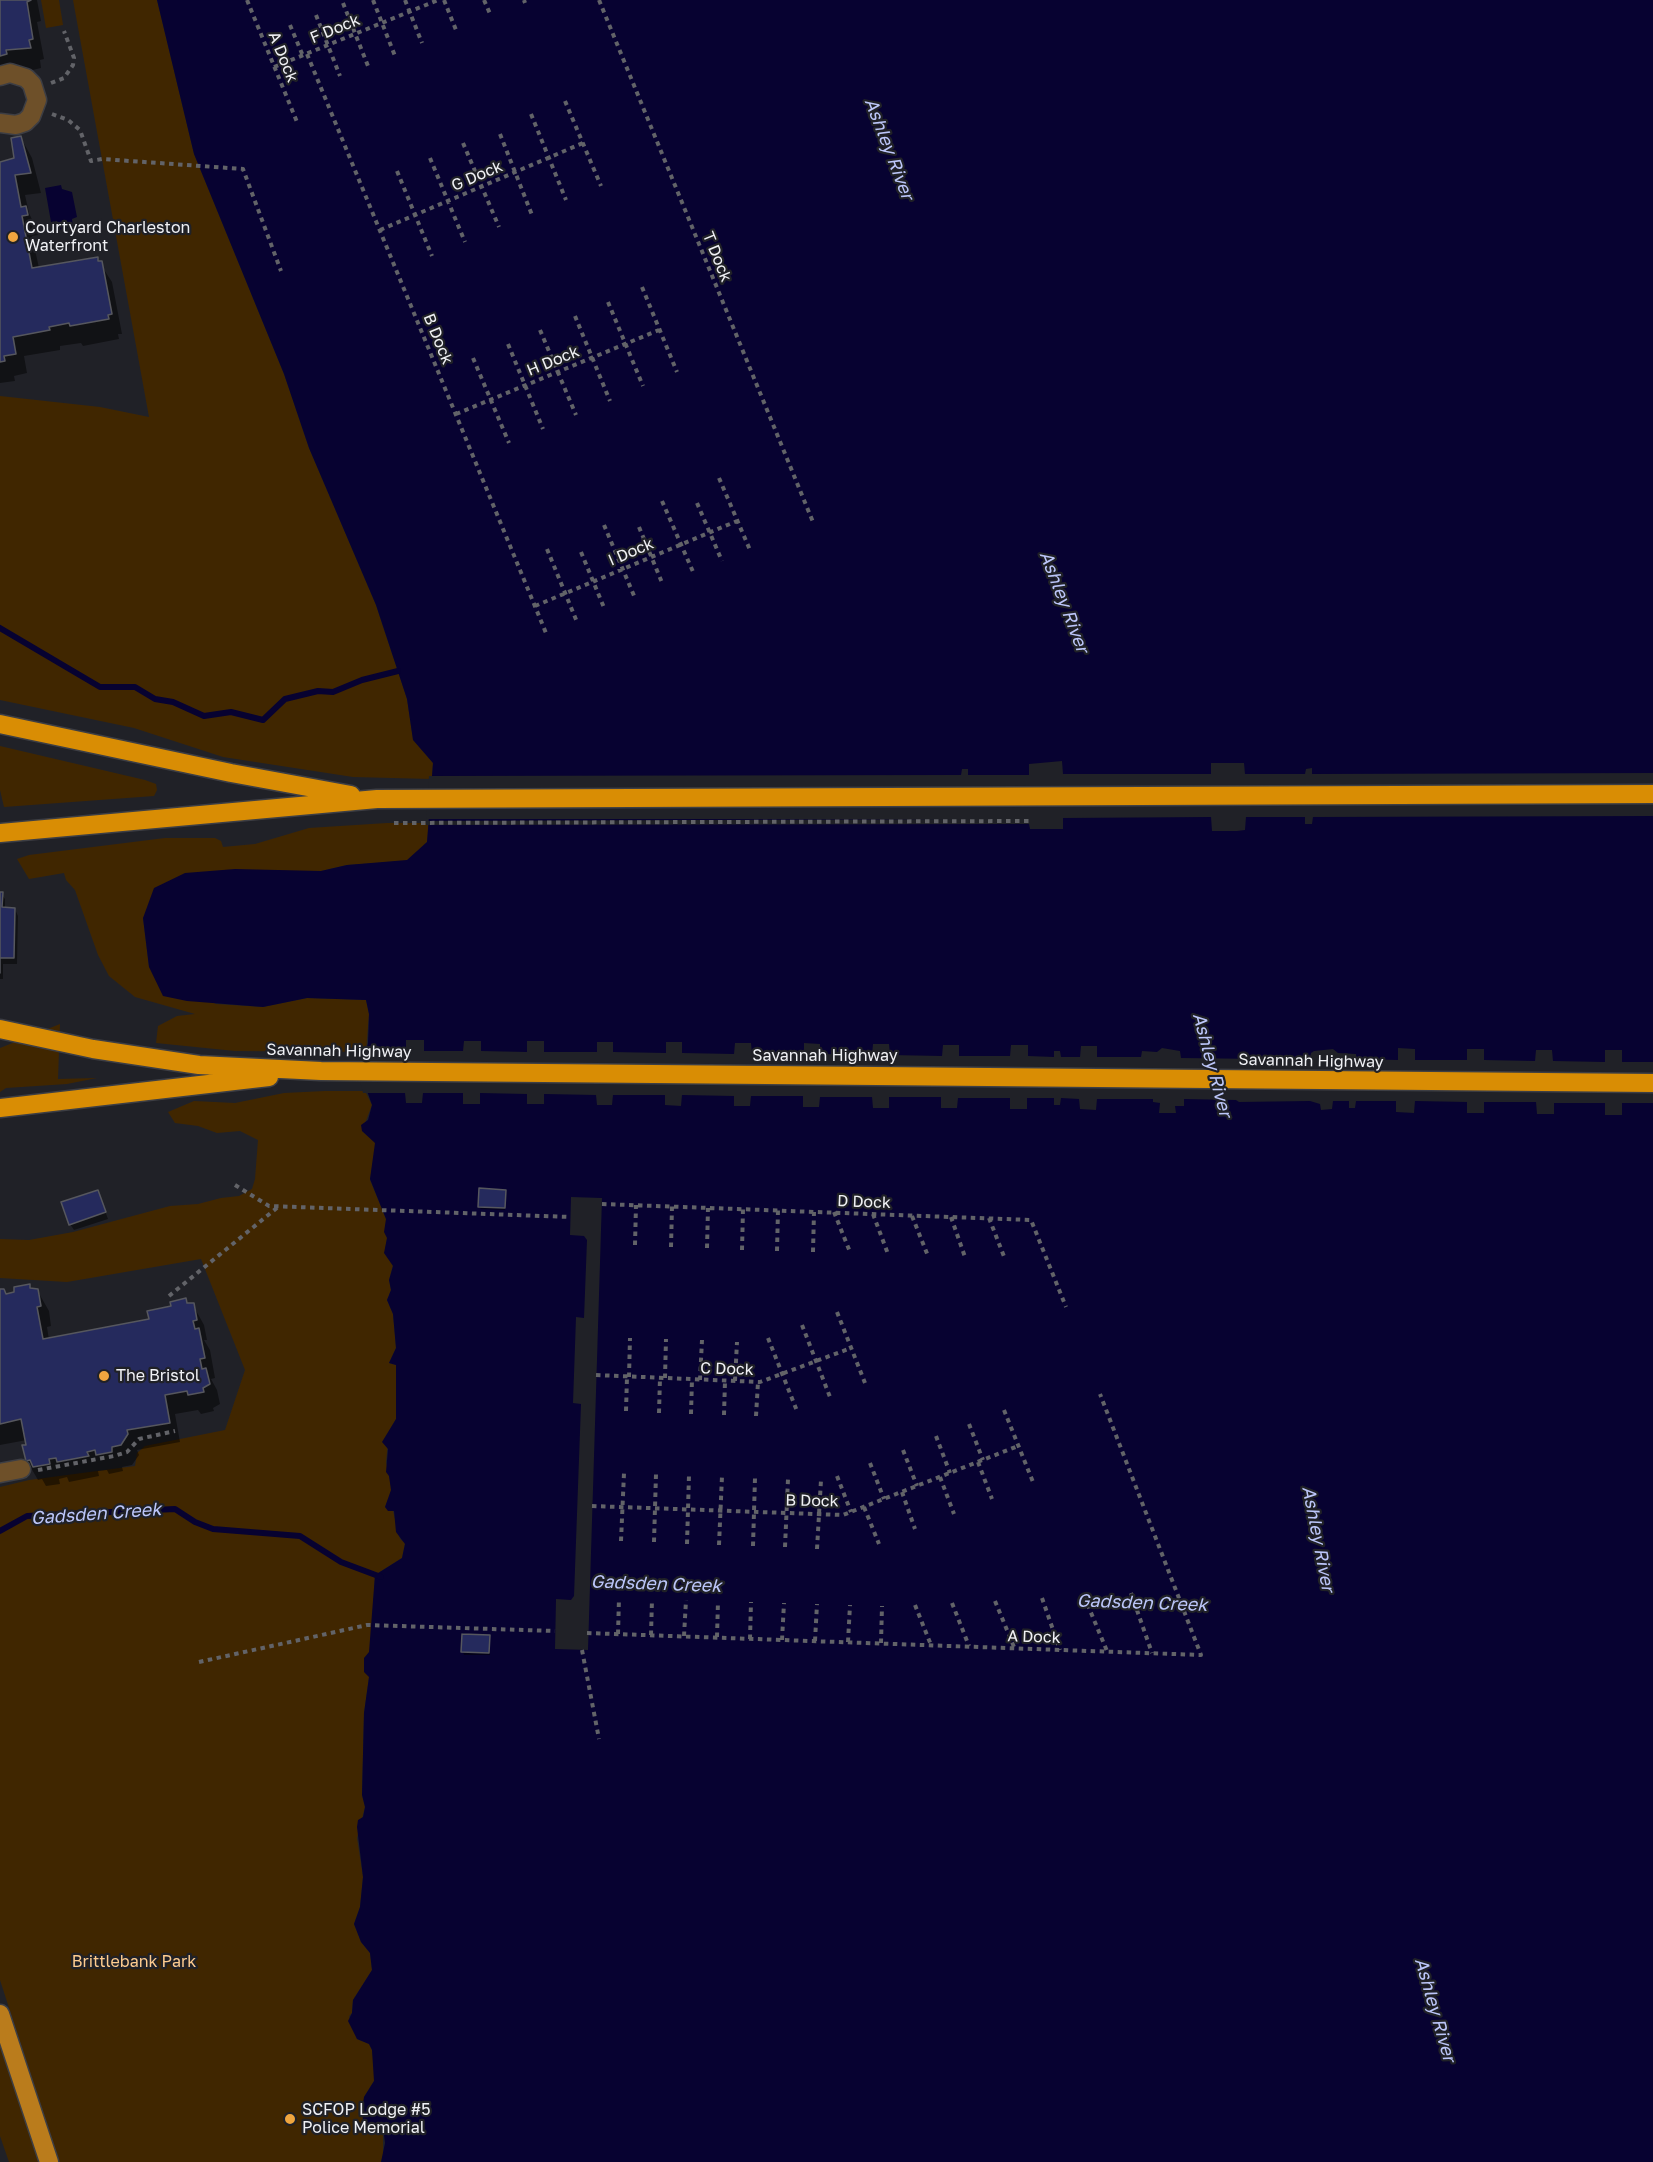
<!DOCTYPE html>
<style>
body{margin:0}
canvas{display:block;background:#202127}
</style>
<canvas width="1653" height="2162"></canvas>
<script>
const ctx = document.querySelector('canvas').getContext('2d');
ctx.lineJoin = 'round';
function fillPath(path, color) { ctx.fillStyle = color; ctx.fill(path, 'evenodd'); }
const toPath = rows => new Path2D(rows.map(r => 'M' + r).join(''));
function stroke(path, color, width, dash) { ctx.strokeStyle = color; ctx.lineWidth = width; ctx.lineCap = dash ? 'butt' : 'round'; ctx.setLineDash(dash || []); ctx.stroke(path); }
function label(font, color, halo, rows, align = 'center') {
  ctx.font = font + ' "Golos Text",sans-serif'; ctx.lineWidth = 4.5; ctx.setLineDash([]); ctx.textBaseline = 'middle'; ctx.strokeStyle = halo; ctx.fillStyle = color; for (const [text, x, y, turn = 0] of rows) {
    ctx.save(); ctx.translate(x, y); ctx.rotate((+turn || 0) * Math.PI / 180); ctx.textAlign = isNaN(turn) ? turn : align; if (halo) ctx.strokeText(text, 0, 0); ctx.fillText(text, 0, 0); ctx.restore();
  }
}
const green = toPath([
 [41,0,59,0,63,25,46,28],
 [73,0,157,0,194,154,284,374,309,448,376,605,407,699,413,739,433,763,432,779,353,777,223,757,134,728,0,700,0,396,100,407,149,417],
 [0,746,145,780,156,784,157,790,154,796,4,807,0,790],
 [387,823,429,823,427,842,407,861,347,865,321,871,281,872,143,918,149,967,216,1004,263,1007,307,998,366,1000,369,1014,366,1052,235,1051,156,1043,158,1026,177,1016,195,1014,135,997,109,976,98,955,75,890,66,880,64,873,29,879,17,859,29,855,165,838,215,838,221,841,223,847,255,844,309,828],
 [60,1024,58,1079,97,1078,67,1084,6,1088,0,1092,0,1048],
 [325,1091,365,1091,372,1105,362,1131,376,1143,370,1180,386,1219,387,1238,385,1253,393,1265,389,1280,391,1290,387,1300,393,1314,396,1348,389,1363,396,1365,396,1419,389,1432,386,1462,392,1490,385,1507,393,1511,400,1539,405,1543,402,1558,375,1575,369,1677,364,1713,362,1795,365,1807,357,1838,363,1877,360,1907,354,1924,361,1942,370,1953,372,1970,353,2000,352,2013,349,2016,357,2039,369,2044,372,2050,375,2073,374,2081,364,2097,363,2120,370,2125,383,2127,383,2156,381,2162,59,2162,0,1980,0,1487,29,1480,135,1466,137,1453,145,1446,225,1430,245,1370,201,1259,67,1282,0,1278,0,1239,29,1240,73,1232,170,1206,198,1204,221,1198,239,1196,252,1189,255,1179,258,1140,240,1131,217,1133,198,1126,175,1123,168,1112,194,1101,235,1103,284,1093],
 [0,2045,39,2162,9,2162,0,2136]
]);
const water = toPath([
 [157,0,1653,0,1653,2162,381,2162,385,2143,383,2127,370,2126,363,2120,362,2110,364,2097,374,2081,372,2050,369,2044,357,2039,348,2021,352,2013,353,2000,372,1970,370,1953,361,1942,354,1924,360,1907,363,1877,357,1827,358,1820,363,1817,365,1807,362,1795,364,1713,369,1677,364,1672,364,1658,369,1652,375,1575,402,1558,405,1544,396,1532,394,1511,388,1511,385,1507,391,1490,389,1476,386,1472,388,1449,382,1442,396,1419,396,1365,389,1363,396,1348,393,1314,387,1300,391,1290,389,1280,393,1266,384,1253,387,1238,384,1232,386,1219,370,1179,375,1143,362,1131,361,1125,368,1120,372,1105,361,1074,368,1043,369,1014,366,1000,307,998,263,1007,187,1001,163,996,149,967,143,918,154,888,185,873,235,869,321,871,347,865,407,860,427,842,433,763,413,740,407,699,376,605,309,448,284,374,194,154],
 [61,185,62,189,72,192,77,217,72,219,73,227,58,230,57,221,51,222,45,188]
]);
const pier = toPath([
 [1062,761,1063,774,1211,774,1211,763,1244,763,1245,774,1305,774,1306,769,1312,768,1312,774,1653,773,1653,816,1313,817,1312,824,1305,824,1305,817,1246,817,1245,830,1237,831,1212,831,1211,817,1063,818,1063,829,1030,829,1029,824,426,825,426,821,961,819,426,819,429,776,961,775,962,769,968,769,968,775,1029,775,1029,764],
 [406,1040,424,1040,424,1051,463,1051,464,1041,481,1041,481,1051,527,1052,527,1041,544,1041,544,1052,597,1052,597,1042,613,1042,613,1052,666,1053,666,1042,682,1042,682,1053,734,1054,735,1043,751,1043,752,1054,804,1054,804,1043,820,1044,820,1054,872,1055,873,1044,889,1044,890,1055,942,1056,943,1045,959,1045,959,1056,1010,1056,1011,1045,1028,1045,1028,1056,1054,1057,1054,1051,1060,1051,1061,1057,1080,1057,1081,1046,1097,1046,1097,1057,1141,1057,1142,1051,1157,1052,1162,1048,1180,1051,1181,1058,1262,1059,1310,1059,1311,1053,1314,1051,1333,1049,1338,1053,1356,1054,1356,1059,1398,1060,1398,1048,1415,1049,1415,1060,1467,1060,1467,1049,1484,1049,1484,1060,1535,1061,1536,1050,1552,1050,1553,1061,1605,1062,1605,1050,1622,1050,1622,1062,1653,1062,1653,1103,1622,1103,1622,1115,1605,1115,1605,1103,1554,1103,1554,1114,1537,1114,1536,1102,1484,1102,1484,1113,1467,1113,1467,1102,1415,1101,1414,1113,1396,1112,1396,1101,1356,1101,1355,1108,1349,1108,1349,1101,1333,1101,1332,1109,1321,1110,1320,1104,1310,1101,1239,1102,1236,1100,1184,1099,1184,1106,1175,1106,1176,1113,1159,1113,1160,1103,1153,1102,1153,1099,1097,1099,1096,1110,1080,1109,1079,1099,1061,1098,1060,1105,1054,1105,1054,1098,1027,1098,1027,1109,1010,1109,1010,1098,958,1098,957,1108,941,1108,941,1097,889,1097,889,1108,873,1108,872,1097,820,1097,819,1107,803,1107,803,1096,751,1096,750,1106,734,1106,734,1096,682,1095,681,1106,665,1105,665,1095,613,1095,612,1105,597,1105,596,1095,544,1094,544,1104,527,1104,527,1094,480,1093,480,1104,463,1104,463,1093,423,1093,422,1103,406,1103,405,1093,363,1093,358,1074,363,1050,406,1051],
 [571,1197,602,1198,588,1650,555,1649,556,1599,571,1600,574,1596,581,1404,573,1403,576,1317,584,1318,587,1240,584,1236,570,1235]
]);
const shadow = toPath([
 [0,0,37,0,41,21,37,22,44,59,40,60,41,68,0,78],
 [21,138,32,158,41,193,25,195,29,213,39,235,32,236,39,268,97,259,112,282,122,334,118,334,119,339,83,346,81,343,60,346,60,350,24,356,27,373,14,376,15,381,0,383,0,164,14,161,12,139],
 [0,893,5,899,5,909,15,909,18,916,17,964,3,964,3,979,0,979],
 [505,1191,505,1210,481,1209,479,1207],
 [98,1192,108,1219,74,1230,70,1224],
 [29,1285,31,1290,37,1290,49,1311,51,1326,47,1327,49,1340,151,1320,187,1304,193,1305,204,1325,207,1340,204,1340,210,1350,215,1378,211,1379,217,1390,220,1404,213,1408,214,1411,201,1414,198,1410,175,1414,180,1442,137,1450,139,1455,132,1465,122,1467,123,1471,109,1474,107,1470,98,1471,99,1476,69,1482,67,1477,59,1479,60,1484,46,1486,42,1479,38,1480,27,1461,27,1440,0,1445,0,1291,6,1295],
 [489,1636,490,1655,464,1655,463,1652]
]);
const stream = toPath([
 [0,628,100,687,135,687,155,699,173,702,204,716,231,712,263,720,285,699,318,691,333,692,362,680,398,671],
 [0,1531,27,1516,175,1509,195,1522,213,1529,300,1536,341,1562,381,1577]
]);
const building = toPath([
 [0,0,31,0,27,2,33,39,29,40,31,48,6,50,7,54,0,56,0,0],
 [21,136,31,173,15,175,21,207,26,206,28,215,22,216,32,268,98,257,98,261,102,261,112,314,108,315,109,319,70,326,69,323,49,327,50,330,13,337,16,354,4,356,5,361,0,362,0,162,14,158,11,138,21,136],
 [0,892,3,892,2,907,15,908,14,958,0,958,0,973,0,892],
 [479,1188,506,1190,505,1208,478,1207,479,1188],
 [98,1190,106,1212,69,1225,61,1202,98,1190],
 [30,1284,30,1288,38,1289,41,1306,37,1307,43,1339,149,1319,147,1311,171,1306,170,1302,186,1298,187,1303,194,1303,197,1320,193,1321,195,1329,199,1328,205,1358,200,1359,202,1369,206,1368,210,1384,203,1388,204,1392,188,1395,187,1391,165,1395,170,1423,127,1430,128,1434,121,1445,112,1447,112,1452,96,1455,95,1450,87,1452,89,1456,57,1462,56,1458,49,1459,50,1464,33,1467,30,1460,26,1461,22,1445,26,1445,21,1419,0,1424,0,1289,4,1289,6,1294,14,1292,14,1287,30,1284],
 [462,1634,490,1635,489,1653,461,1652,462,1634]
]);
const path = toPath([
 [247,0,297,122],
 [373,0,395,56],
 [405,0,422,43],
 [444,0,456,30],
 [484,0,491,16],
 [524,0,525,3],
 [599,0,813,522],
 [343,3,368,66],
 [316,15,340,76],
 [290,25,303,56],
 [307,54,546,633],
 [274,67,438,0],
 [51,83,64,78,73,65,74,58,64,31],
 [565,101,601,186],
 [52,114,68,120,80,130,91,161,102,159,243,169,281,271],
 [531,114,566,200],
 [500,134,532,215],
 [463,143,499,227],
 [430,158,465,242],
 [397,171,432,256],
 [380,230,583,143],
 [642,287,677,372],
 [608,302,643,386],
 [575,316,610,401],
 [540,330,576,415],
 [508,344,543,429],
 [473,358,509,443],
 [456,414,659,330],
 [719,478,750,550],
 [662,501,694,574],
 [697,503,722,561],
 [604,525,635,598],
 [639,527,663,585],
 [547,549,577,622],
 [581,552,605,610],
 [535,606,737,521],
 [394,823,1030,821],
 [235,1185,269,1206,570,1217],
 [602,1204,1031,1220,1066,1307],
 [834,1212,850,1252],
 [873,1214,888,1254],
 [912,1216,928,1256],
 [951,1217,965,1257],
 [989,1218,1005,1259],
 [635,1245,636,1205],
 [671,1247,672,1206],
 [707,1248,708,1208],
 [742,1250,743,1209],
 [777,1251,778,1210],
 [813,1252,814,1212],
 [169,1296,278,1207],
 [837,1312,865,1383],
 [802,1325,830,1397],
 [768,1338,797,1411],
 [596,1375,760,1382,851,1348],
 [629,1377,630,1338],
 [665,1378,666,1339],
 [700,1380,702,1340],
 [735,1381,737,1342],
 [1004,1410,1033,1482],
 [626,1411,627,1377],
 [659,1413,660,1378],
 [691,1414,692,1379],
 [724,1415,725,1381],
 [756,1416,758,1382],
 [969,1424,983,1460],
 [936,1436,950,1473],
 [903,1450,917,1486],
 [978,1462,992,1499],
 [870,1463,884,1499],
 [38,1470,114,1456,127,1452,139,1439,175,1431],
 [837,1476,851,1512],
 [940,1477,954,1514],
 [902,1492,915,1529],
 [592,1506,843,1515,1018,1446],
 [864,1507,879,1544],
 [621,1541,624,1473],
 [654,1542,656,1474],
 [687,1544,689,1475],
 [719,1545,722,1476],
 [753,1546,755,1478],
 [785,1547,788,1479],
 [817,1549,821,1480],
 [1131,1593,1152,1653],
 [1084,1596,1107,1651],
 [1042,1598,1060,1650],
 [995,1601,1014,1647],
 [952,1603,969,1646],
 [915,1605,931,1645],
 [587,1633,1201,1655,1100,1394],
 [618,1634,619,1598],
 [651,1635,652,1599],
 [684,1636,686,1600],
 [717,1637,718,1601],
 [750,1639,751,1602],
 [782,1640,784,1603],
 [815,1641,817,1604],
 [848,1642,850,1605],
 [881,1643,882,1606],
 [582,1650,599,1739],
 [199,1662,367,1625,555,1631]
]);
const minor = toPath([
 [0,76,10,73,26,78,32,84,37,100,31,116,25,122,16,125,0,123],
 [0,1473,21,1469]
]);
const major = toPath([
 [0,2014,49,2162]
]);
const highway = toPath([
 [0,724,231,773,351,795],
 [0,833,377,799,1653,794],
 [0,1029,93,1049,199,1065,321,1071,1653,1083],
 [0,1108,269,1077]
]);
const markers = [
 [13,237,6,"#f0a63f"],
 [104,1376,6,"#f0a63f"],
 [290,2119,6,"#f0a63f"]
];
const streetNames = [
 ["F Dock",335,29,-22],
 ["A Dock",283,57,68],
 ["G Dock",477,176,-23],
 ["T Dock",717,257,68],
 ["B Dock",438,339,68],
 ["H Dock",553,361,-22],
 ["I Dock",631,552,-23],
 ["Savannah Highway",339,1051,1],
 ["Savannah Highway",825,1056],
 ["Savannah Highway",1311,1061,1],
 ["D Dock",864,1202,2],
 ["C Dock",727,1369,2],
 ["B Dock",812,1501,1],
 ["A Dock",1034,1637,2]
];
const poiNames = [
 ["Courtyard Charleston",25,228],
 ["Waterfront",25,246],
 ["The Bristol",116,1376],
 ["SCFOP Lodge #5",302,2110],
 ["Police Memorial",302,2128]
];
const parkNames = [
 ["Brittlebank Park",134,1962]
];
const waterNames = [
 ["Ashley River",889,149,69],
 ["Ashley River",1064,602,69],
 ["Ashley River",1212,1065,75],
 ["Gadsden Creek",96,1514,-4],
 ["Ashley River",1318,1539,79],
 ["Gadsden Creek",656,1584,2],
 ["Gadsden Creek",1142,1603,2],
 ["Ashley River",1435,2010,74]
];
fillPath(green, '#402600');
fillPath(water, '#070231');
fillPath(pier, '#202127');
fillPath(shadow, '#0007');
stroke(stream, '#070231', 6);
fillPath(building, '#252a5d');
stroke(building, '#56575e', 1.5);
stroke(minor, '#3d3e44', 21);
stroke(major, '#3d3e44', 21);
stroke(highway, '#3d3e44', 21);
stroke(path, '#626368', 4, [4.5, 4.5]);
stroke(minor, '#6e5029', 18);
stroke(major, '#ba7c1c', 18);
stroke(highway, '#d98d04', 18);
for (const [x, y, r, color] of markers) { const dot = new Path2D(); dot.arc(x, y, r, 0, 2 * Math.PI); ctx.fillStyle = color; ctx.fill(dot); stroke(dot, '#202127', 2); }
label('16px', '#f0f1f5', '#202127', streetNames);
label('16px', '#f0f1f5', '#202127', poiNames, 'left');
label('16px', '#fecc8f', '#202127', parkNames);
label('italic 18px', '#bcc6f9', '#202127', waterNames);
</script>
